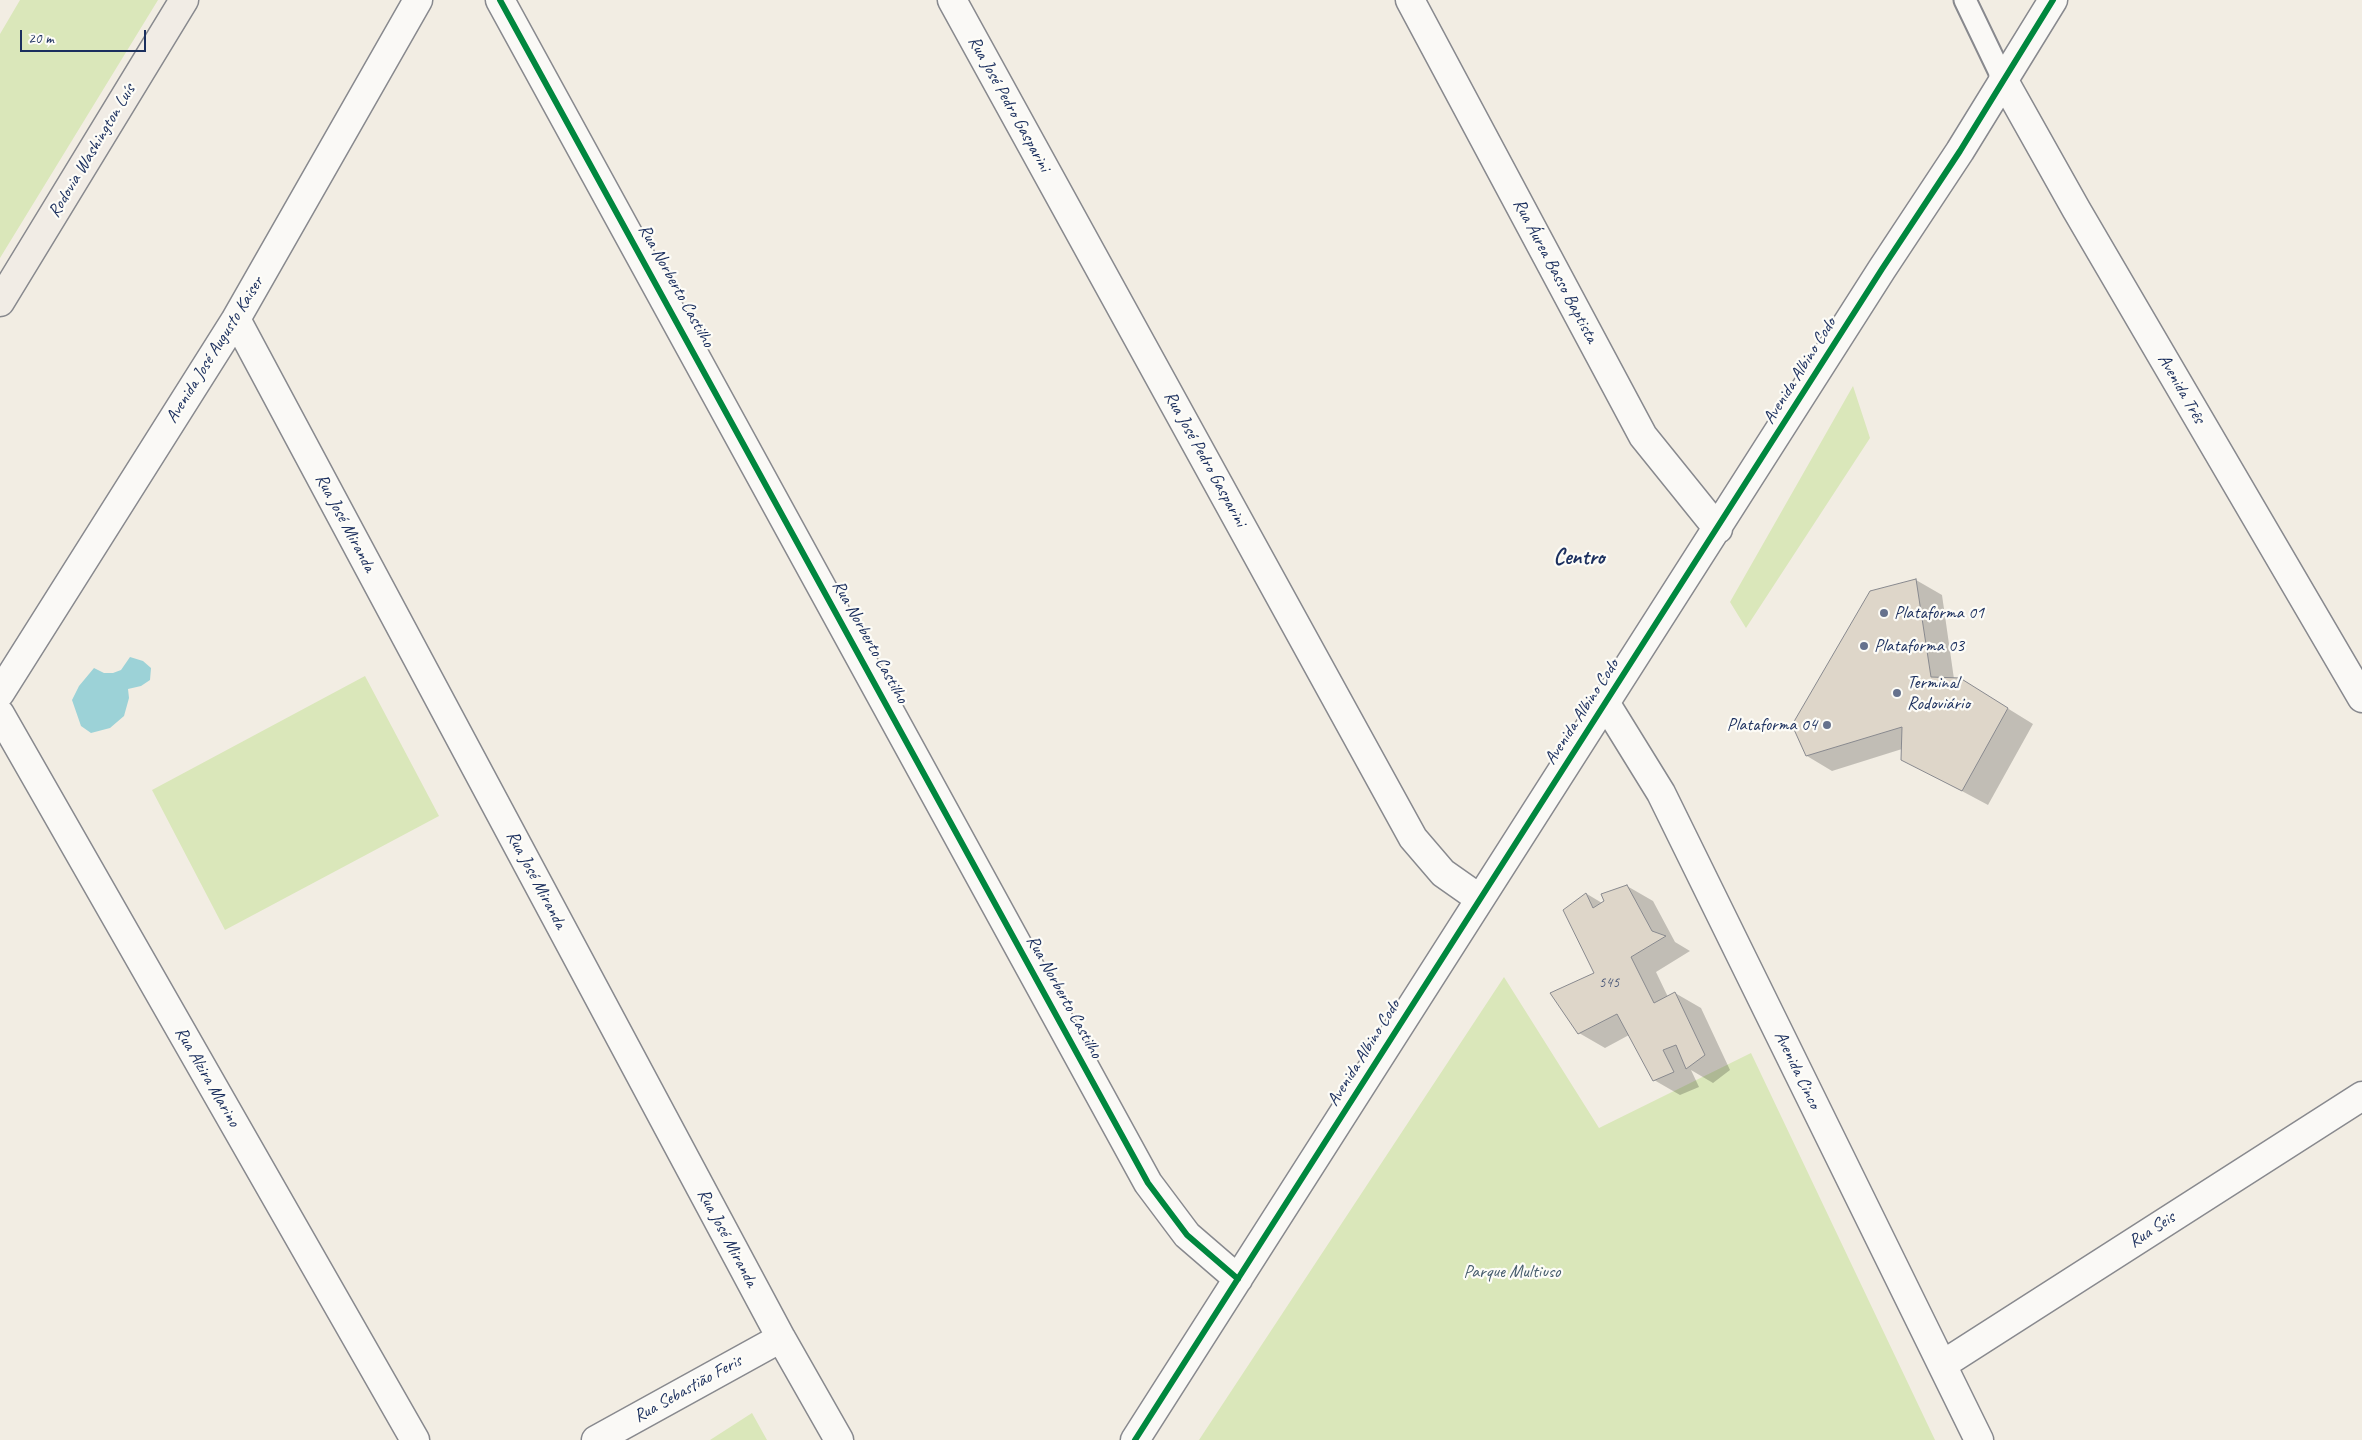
<!DOCTYPE html>
<meta charset="utf-8">
<style>
body{margin:0}
#map{position:relative;width:2362px;height:1440px;overflow:hidden;background:#f2ede3;font-family:Caveat,sans-serif}
canvas{display:block}
.scale{position:absolute;left:20px;top:30px;width:126px;height:22px;box-sizing:border-box;border:2px solid #1b2f5e;border-top:0;padding-left:6px;font-size:15px;line-height:18px;white-space:nowrap;color:#1b2f5e;-webkit-text-stroke:4px #fdfcf7;paint-order:stroke}
</style>
<div id="map">
<canvas width="2362" height="1440"></canvas>
<div class="scale">20 m</div>
</div>
<script>
const ctx = document.querySelector('canvas').getContext('2d');
ctx.lineJoin = 'round';
function fillPath(path, color) { ctx.fillStyle = color; ctx.fill(path, 'evenodd'); }
const toPath = rows => new Path2D(rows.map(r => 'M' + r).join(''));
function stroke(path, color, width, dash) { ctx.strokeStyle = color; ctx.lineWidth = width; ctx.lineCap = dash ? 'butt' : 'round'; ctx.setLineDash(dash || []); ctx.stroke(path); }
function label(font, color, halo, rows, align = 'center') {
  ctx.font = font + ' Caveat,sans-serif'; ctx.lineWidth = 4.5; ctx.setLineDash([]); ctx.textBaseline = 'middle'; ctx.strokeStyle = halo; ctx.fillStyle = color; for (const [text, x, y, turn = 0] of rows) {
    ctx.save(); ctx.translate(x, y); ctx.rotate((+turn || 0) * Math.PI / 180); ctx.textAlign = isNaN(turn) ? turn : align; if (halo) ctx.strokeText(text, 0, 0); ctx.fillText(text, 0, 0); ctx.restore();
  }
}
const green = toPath([
 [20,0,158,0,0,258,0,34],
 [1853,386,1870,438,1746,628,1730,602],
 [365,676,439,816,225,930,152,790],
 [1504,977,1599,1128,1751,1053,1935,1440,1199,1440],
 [752,1413,767,1440,710,1440]
]);
const water = toPath([
 [130,657,143,661,151,668,150,680,141,686,128,689,129,698,124,716,110,728,91,733,81,726,72,700,79,686,94,668,104,673,113,673,121,670]
]);
const shadow = toPath([
 [1916,580,1942,595,1954,679,1986,695,2033,724,1988,805,1902,759,1902,749,1832,771,1807,756],
 [1627,886,1653,901,1675,942,1690,951,1656,972,1668,997,1675,993,1701,1008,1730,1070,1713,1083,1691,1070,1699,1087,1680,1095,1654,1080,1629,1035,1605,1048,1579,1033,1595,974,1587,894,1602,903]
]);
const building = toPath([
 [1916,579,1931,677,1960,678,2008,708,1962,791,1901,760,1902,727,1806,756,1792,725,1870,591,1916,579],
 [1627,885,1652,931,1666,936,1631,957,1654,1003,1675,992,1705,1055,1686,1069,1676,1045,1663,1050,1674,1072,1653,1081,1617,1014,1578,1034,1550,993,1594,973,1563,910,1586,893,1593,908,1604,901,1601,894,1627,885]
]);
const lane = toPath([
 [1965,0,2003,79]
]);
const street = toPath([
 [500,0,1148,1183,1187,1235,1238,1279],
 [952,0,1413,838,1443,873,1480,899],
 [1410,0,1643,436,1718,529],
 [2003,79,2076,209,2362,698],
 [236,319,781,1338,839,1440],
 [0,693,236,319,418,0],
 [1606,704,1661,793,1979,1440],
 [0,714,415,1440],
 [1942,1365,2362,1096],
 [596,1440,781,1338],
 [1135,1440,1882,269,1960,151,2053,0]
]);
const highway = toPath([
 [0,302,184,0]
]);
const cycleway = toPath([
 [500,0,1148,1183,1187,1235,1238,1279],
 [1135,1440,1882,269,1960,151,2053,0]
]);
const markers = [
 [1884,613,5,"#66728d"],
 [1864,646,5,"#66728d"],
 [1897,693,5,"#66728d"],
 [1827,725,5,"#66728d"]
];
const numberNames = [
 ["545",1609,983]
];
const streetNames = [
 ["Rua José Pedro Gasparini",1009,104,61],
 ["Rodovia Washington Luís",92,151,-59],
 ["Rua Áurea Basso Baptista",1555,271,62],
 ["Rua Norberto Castilho",676,286,61],
 ["Avenida José Augusto Kaiser",215,350,-58],
 ["Avenida Albino Codo",1800,371,-58],
 ["Avenida Três",2181,389,60],
 ["Rua José Pedro Gasparini",1205,459,61],
 ["Rua José Miranda",345,523,62],
 ["Rua Norberto Castilho",870,642,61],
 ["Avenida Albino Codo",1582,712,-57],
 ["Rua José Miranda",536,880,62],
 ["Rua Norberto Castilho",1064,997,61],
 ["Avenida Albino Codo",1364,1053,-58],
 ["Avenida Cinco",1797,1070,64],
 ["Rua Alzira Marino",207,1077,60],
 ["Rua Seis",2152,1230,-33],
 ["Rua José Miranda",727,1238,62],
 ["Rua Sebastião Feris",688,1389,-29]
];
const poiNames = [
 ["Plataforma 01",1894,613],
 ["Plataforma 03",1874,646],
 ["Terminal",1907,683],
 ["Rodoviário",1907,704],
 ["Plataforma 04",1817,725,"right"]
];
const parkNames = [
 ["Parque Multiuso",1512,1272]
];
const districtNames = [
 ["Centro",1579,558]
];
fillPath(green, '#dae7ba');
fillPath(water, '#9cd2d7');
fillPath(shadow, '#0003');
fillPath(building, '#ded6c9');
stroke(building, '#88898e', 1);
stroke(lane, '#88898e', 25);
stroke(street, '#88898e', 31);
stroke(highway, '#88898e', 31);
stroke(lane, '#faf9f6', 21);
stroke(street, '#faf9f6', 28);
stroke(highway, '#f1ece5', 28);
stroke(cycleway, '#00873e', 6);
for (const [x, y, r, color] of markers) { const dot = new Path2D(); dot.arc(x, y, r, 0, 2 * Math.PI); ctx.fillStyle = color; ctx.fill(dot); stroke(dot, '#fdfcf7', 2); }
label('15px', '#4d5a79', null, numberNames);
label('18px', '#1b2f5e', '#fdfcf7', streetNames);
label('18px', '#1b2f5e', '#fdfcf7', poiNames, 'left');
label('18px', '#465c6d', '#fdfcf7', parkNames);
label('bold 22px', '#1b2f5e', '#fdfcf7', districtNames);
</script>
